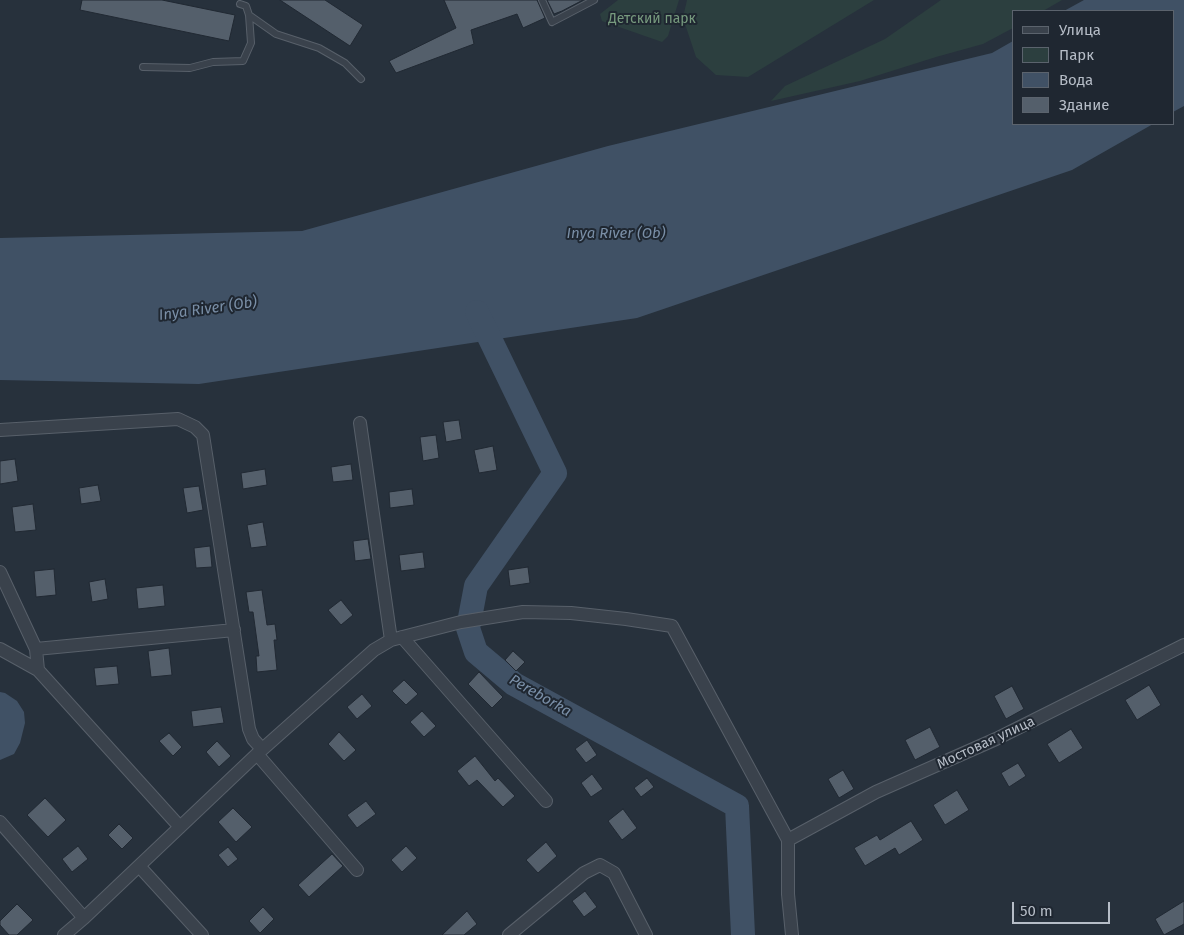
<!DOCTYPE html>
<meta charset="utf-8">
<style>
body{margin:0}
#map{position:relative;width:1184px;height:935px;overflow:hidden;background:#27313c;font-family:"Fira Sans",sans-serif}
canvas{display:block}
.legend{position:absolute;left:1012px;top:10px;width:162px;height:115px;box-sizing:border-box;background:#1f2731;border:1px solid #5b636d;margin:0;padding:6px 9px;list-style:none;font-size:15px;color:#b6bdc7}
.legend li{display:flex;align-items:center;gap:10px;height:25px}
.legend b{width:25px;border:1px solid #5b636d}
.scale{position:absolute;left:1012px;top:902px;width:98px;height:22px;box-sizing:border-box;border:2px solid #b6bdc7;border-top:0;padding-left:6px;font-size:15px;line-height:18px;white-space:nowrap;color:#b6bdc7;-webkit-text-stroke:4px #1f2731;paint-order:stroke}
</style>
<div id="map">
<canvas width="1184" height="935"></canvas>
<ul class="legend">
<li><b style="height:6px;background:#3a424c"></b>Улица</li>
<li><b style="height:14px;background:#2c3f3f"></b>Парк</li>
<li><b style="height:14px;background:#405165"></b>Вода</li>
<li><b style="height:14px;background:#545f6b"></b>Здание</li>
</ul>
<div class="scale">50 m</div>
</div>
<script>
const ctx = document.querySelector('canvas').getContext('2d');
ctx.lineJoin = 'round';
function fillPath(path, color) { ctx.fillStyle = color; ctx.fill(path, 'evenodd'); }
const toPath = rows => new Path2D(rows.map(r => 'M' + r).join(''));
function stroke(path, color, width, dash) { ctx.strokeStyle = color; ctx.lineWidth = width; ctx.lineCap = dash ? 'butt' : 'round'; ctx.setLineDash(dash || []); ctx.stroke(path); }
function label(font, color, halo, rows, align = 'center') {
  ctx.font = font + ' "Fira Sans",sans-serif'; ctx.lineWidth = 4; ctx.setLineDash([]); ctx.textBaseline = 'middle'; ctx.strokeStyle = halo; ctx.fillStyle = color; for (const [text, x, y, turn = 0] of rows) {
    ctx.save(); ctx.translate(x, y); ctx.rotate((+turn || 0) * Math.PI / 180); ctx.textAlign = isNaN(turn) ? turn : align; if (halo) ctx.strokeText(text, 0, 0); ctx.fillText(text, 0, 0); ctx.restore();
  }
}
const green = toPath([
 [618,0,679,0,668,36,662,42,602,21,600,14],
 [687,0,874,0,748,77,716,75,696,57,685,24,684,13],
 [941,0,1062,0,1043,11,1013,11,1013,28,983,44,936,57,860,81,771,101,785,86,885,39]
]);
const water = toPath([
 [1084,0,1184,0,1184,106,1173,112,1173,11,1064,11],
 [1013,41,1013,124,1153,124,1072,170,637,318,199,384,0,380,0,238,302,231,608,146,992,53],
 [0,692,5,693,17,701,24,712,25,723,20,743,14,754,0,760]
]);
const river = toPath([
 [477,312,555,473,476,586,468,628,476,652,514,684,737,806,743,935]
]);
const building = toPath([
 [82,0,162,0,235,15,229,41,80,10,82,0],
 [280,0,325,0,363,25,350,46,280,0],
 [444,0,537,0,545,18,523,28,517,14,471,30,474,44,396,73,389,61,456,28,444,0],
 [547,0,583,0,562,11,554,14,547,0],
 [459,420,462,439,446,442,443,422,459,420],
 [436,435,439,458,423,461,420,437,436,435],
 [493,446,497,470,479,473,474,450,493,446],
 [15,459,18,481,0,484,0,461,15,459],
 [351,464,353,480,333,482,331,467,351,464],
 [265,469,267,485,243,489,241,473,265,469],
 [98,485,101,501,81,504,79,488,98,485],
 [199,486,203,510,187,513,183,488,199,486],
 [412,489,414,505,390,508,389,492,412,489],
 [33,504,36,530,15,532,12,507,33,504],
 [263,522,267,546,251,548,247,525,263,522],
 [368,539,371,559,355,561,353,541,368,539],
 [210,546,212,567,196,568,194,548,210,546],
 [423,552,425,568,401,571,399,555,423,552],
 [528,567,530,583,510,586,508,570,528,567],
 [54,569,56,595,36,597,34,571,54,569],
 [105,579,108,599,92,602,89,582,105,579],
 [163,585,165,606,138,609,136,588,163,585],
 [262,590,267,625,275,624,277,640,274,640,277,670,257,672,256,656,259,656,253,612,249,612,246,592,262,590],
 [341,600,353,615,341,625,328,610,341,600],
 [169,648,172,675,151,677,148,651,169,648],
 [513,651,525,662,516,671,505,660,513,651],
 [117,666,119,684,96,686,94,668,117,666],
 [479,672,503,697,492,708,468,684,479,672],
 [404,680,418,694,406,705,392,691,404,680],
 [1149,685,1161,705,1137,720,1125,700,1149,685],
 [1012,686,1024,709,1006,719,994,696,1012,686],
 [362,694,372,706,357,719,347,707,362,694],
 [221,707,224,723,193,727,191,711,221,707],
 [422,711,436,726,424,737,410,722,422,711],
 [930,727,940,747,915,760,905,740,930,727],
 [1071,729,1083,748,1059,763,1047,744,1071,729],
 [339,732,356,750,344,761,328,744,339,732],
 [169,733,182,747,173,756,159,741,169,733],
 [587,740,597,755,586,763,575,749,587,740],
 [217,741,231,756,219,767,206,752,217,741],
 [475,756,495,781,498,778,515,796,503,807,477,780,469,786,457,771,475,756],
 [1018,763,1026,776,1009,787,1001,773,1018,763],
 [843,770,854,789,839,798,828,779,843,770],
 [592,774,603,789,591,797,581,783,592,774],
 [647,778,654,787,641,797,634,788,647,778],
 [957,790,969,810,945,825,933,805,957,790],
 [45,798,66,820,48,837,27,815,45,798],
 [366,801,376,814,357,828,347,815,366,801],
 [233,808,252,827,236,842,218,822,233,808],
 [623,809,637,828,622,840,608,821,623,809],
 [911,821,923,840,899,855,895,848,865,866,854,848,877,835,880,840,911,821],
 [119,824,133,838,122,849,108,835,119,824],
 [546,842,557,856,538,873,526,860,546,842],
 [78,846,88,859,72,872,62,859,78,846],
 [406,846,417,858,402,872,391,860,406,846],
 [228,847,238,859,228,867,218,855,228,847],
 [332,854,343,866,309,897,298,885,332,854],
 [585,891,597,907,584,917,572,901,585,891],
 [1184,901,1184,924,1164,935,1155,919,1184,901],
 [17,904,33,920,17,935,9,935,0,925,0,921,17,904],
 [263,907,274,919,260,933,249,921,263,907],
 [467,911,477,924,464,935,442,935,467,911]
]);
const lane = toPath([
 [542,0,552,22,594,0],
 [249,15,276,34,319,48,345,63,361,79],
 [143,67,190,68,213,62,243,61,251,43,249,15,246,6,240,4]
]);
const street = toPath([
 [360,423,391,640],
 [0,430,178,419,195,427,203,435,249,729,253,739,262,749],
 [0,572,36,649,38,670,180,827],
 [402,637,546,801],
 [0,649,38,670],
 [36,649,234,630],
 [257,754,357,870],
 [0,822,84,918],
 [788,840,876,792,996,739,1184,645],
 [139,866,202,935],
 [64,935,84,918,257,754,374,650,391,640,461,622,523,612,571,613,626,619,672,626,788,840,788,894,792,935],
 [509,935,584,873,600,865,614,873,646,935]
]);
const parkNames = [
 ["Детский парк",652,19]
];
const streetNames = [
 ["Мостовая улица",986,743,-25]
];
const waterNames = [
 ["Inya River (Ob)",616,234],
 ["Inya River (Ob)",208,309,-8],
 ["Pereborka",540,696,30]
];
fillPath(green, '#2c3f3f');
fillPath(water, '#405165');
stroke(river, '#405165', 24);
fillPath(building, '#545f6b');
stroke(building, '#212933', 1);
stroke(lane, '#58606a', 8);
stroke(street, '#58606a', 14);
stroke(lane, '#3a424c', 6);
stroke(street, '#3a424c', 12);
label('14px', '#779a7e', '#1f2731', parkNames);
label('14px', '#b6bdc7', '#1f2731', streetNames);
label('italic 15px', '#7a8fa7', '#1f2731', waterNames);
</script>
